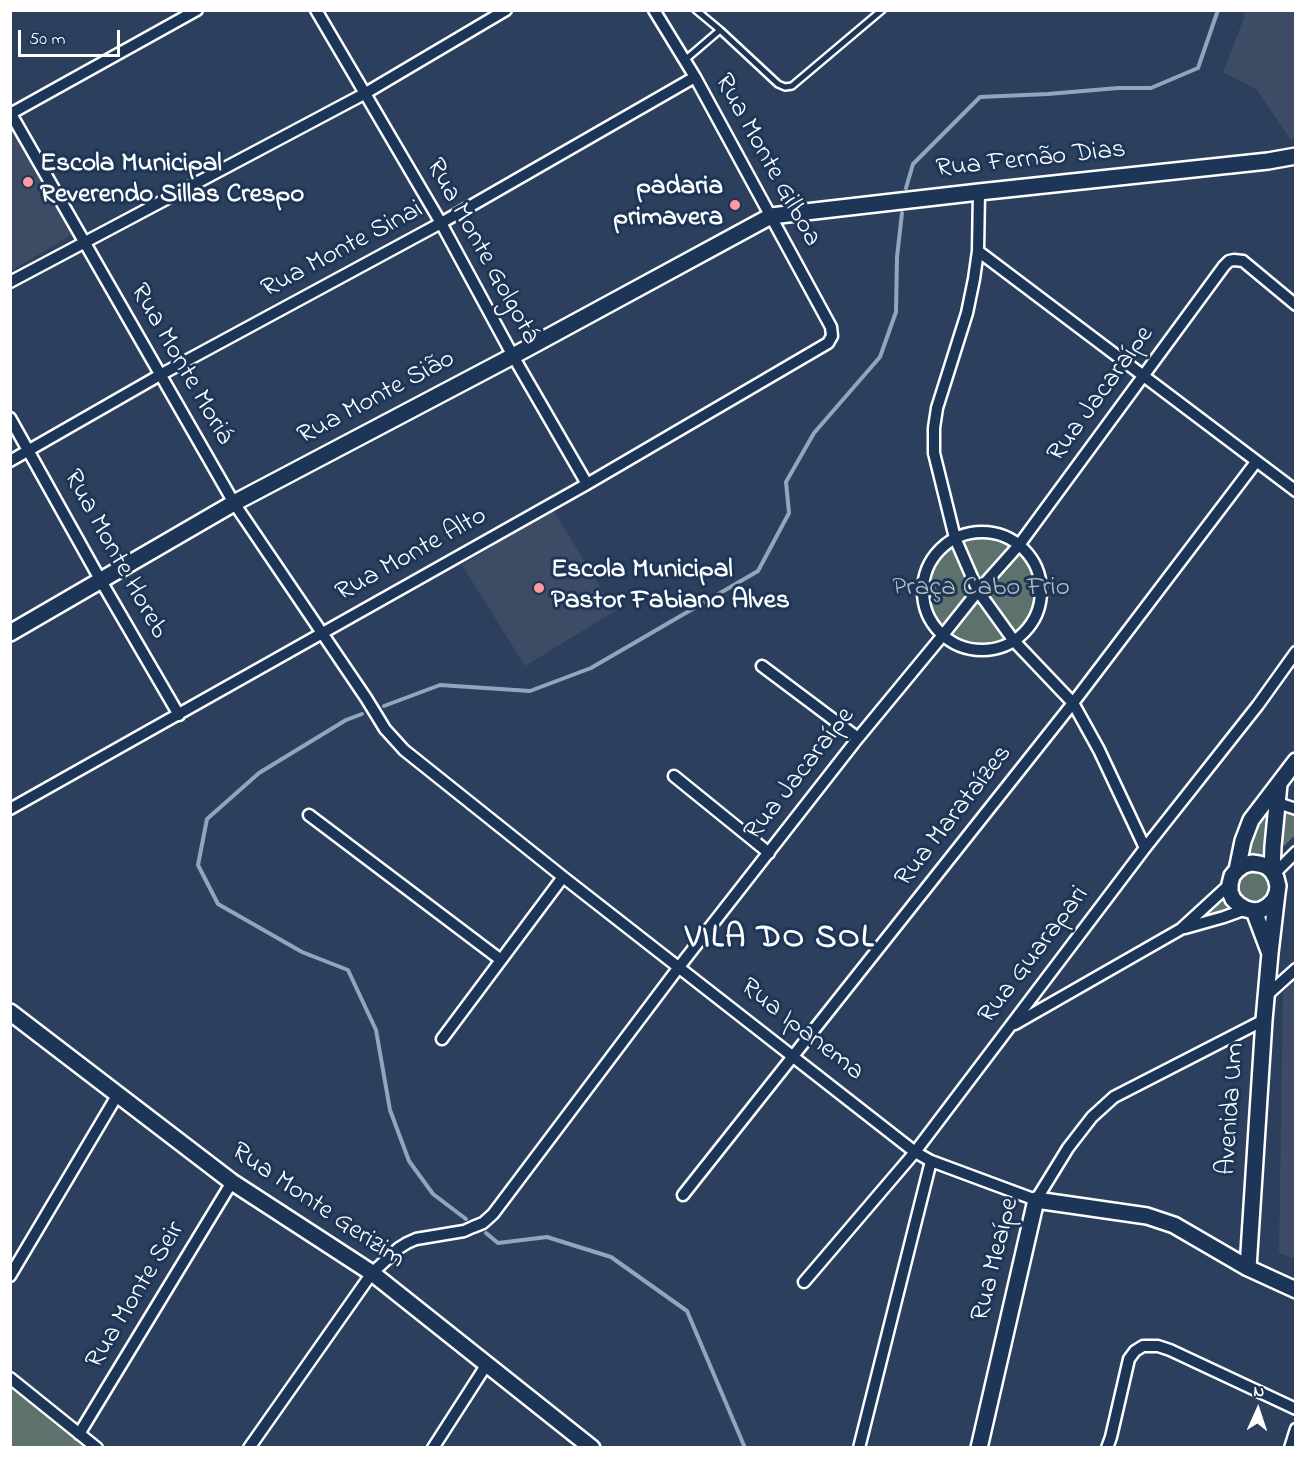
<!DOCTYPE html>
<meta charset="utf-8">
<style>
body{margin:0}
#map{position:relative;width:1306px;height:1458px;overflow:hidden;background:#2c3f5d;font-family:"Indie Flower",sans-serif}
canvas{display:block}
.frame{position:absolute;inset:0;border:12px solid #fff;pointer-events:none}
.north{position:absolute;left:1228px;top:1380px;width:60px;height:60px;-webkit-text-stroke:4px #1d3557;paint-order:stroke;rotate:3deg;font-size:16px;font-weight:700;line-height:24px;text-align:center;color:#fff}
.north::after{content:'';display:block;margin:auto;width:21px;height:27px;background:#fff;clip-path:polygon(50% 0,100% 100%,50% 72%,0 100%)}
.scale{position:absolute;left:18px;top:30px;width:102px;height:27px;box-sizing:border-box;border:3px solid #fff;border-top:0;padding-left:8px;font-size:18px;line-height:21px;white-space:nowrap;color:#fff;-webkit-text-stroke:4px #1d3557;paint-order:stroke}
</style>
<div id="map">
<canvas width="1306" height="1458"></canvas>
<div class="frame"></div>
<div class="north">N</div>
<div class="scale">50 m</div>
</div>
<script>
const ctx = document.querySelector('canvas').getContext('2d');
ctx.lineJoin = 'round';
function fillPath(path, color) { ctx.fillStyle = color; ctx.fill(path, 'evenodd'); }
const toPath = rows => new Path2D(rows.map(r => 'M' + r).join(''));
function stroke(path, color, width, dash) { ctx.strokeStyle = color; ctx.lineWidth = width; ctx.lineCap = dash ? 'butt' : 'round'; ctx.setLineDash(dash || []); ctx.stroke(path); }
function label(font, color, halo, rows, align = 'center') {
  ctx.font = font + ' "Indie Flower",sans-serif'; ctx.lineWidth = 6; ctx.setLineDash([]); ctx.textBaseline = 'middle'; ctx.strokeStyle = halo; ctx.fillStyle = color; for (const [text, x, y, turn = 0] of rows) {
    ctx.save(); ctx.translate(x, y); ctx.rotate((+turn || 0) * Math.PI / 180); ctx.textAlign = isNaN(turn) ? turn : align; if (halo) ctx.strokeText(text, 0, 0); ctx.fillText(text, 0, 0); ctx.restore();
  }
}
const built = toPath([
 [1244,11,1295,11,1295,140,1290,139,1257,90,1223,72,1244,18],
 [14,128,75,233,11,271,10,130],
 [553,510,615,611,525,666,462,565],
 [1295,979,1295,1259,1279,1253,1283,993]
]);
const green = toPath([
 '927 590a54 54 0 1 1 108 0a54 54 0 1 1-108 0Z',
 [1287,811,1295,813,1295,835,1279,851,1282,824],
 [1269,816,1267,862,1245,858,1250,831],
 [1254,867,1271,877,1271,897,1254,906,1238,899,1235,881,1238,876],
 [1225,896,1235,908,1196,920],
 [11,1377,103,1447,11,1447]
]);
const stream = toPath([
 [906,188,913,164,980,97,1048,94,1118,88,1151,88,1198,68,1218,10],
 [384,706,440,685,530,691,591,668,758,571,789,513,786,482,814,433,880,357,896,312,897,257,902,213],
 [362,714,346,720,259,773,207,819,198,865,218,904,302,952,348,970,376,1030,390,1110,409,1161,433,1194,466,1219],
 [486,1233,498,1243,547,1237,611,1257,687,1311,745,1448]
]);
const lane = toPath([
 [696,10,720,30,778,84,785,87,792,86,882,10],
 [685,60,720,30]
]);
const street = toPath([
 [316,10,441,223,513,356,587,484],
 [10,114,197,10],
 [11,114,234,503,366,698,385,729,404,750,563,877,915,1152,931,1161,1036,1200,1068,1148,1092,1117,1114,1097,1264,1020],
 [979,192,978,251,974,279,967,313,937,408,934,428,934,453,955,538,978,591,1014,641,1073,703,1099,750,1145,848],
 [978,251,1296,491],
 [10,282,364,94,506,10],
 [10,418,101,581,179,715],
 [10,461,160,375,441,223,695,77],
 '923 591a59 59 0 1 1 118 0a59 59 0 1 1-118 0Z',
 [762,666,858,738],
 [674,776,769,853],
 [1273,803,1278,803,1296,809],
 [10,809,587,484,828,343,832,336,831,327,695,77,654,10],
 [309,815,501,960],
 [1274,874,1296,852],
 [1185,928,1224,917,1246,909],
 [1266,996,1296,969],
 [1015,1024,1181,929,1230,884],
 [442,1039,563,877],
 [683,1195,1073,703,1256,462],
 [10,1276,118,1094],
 [804,1282,915,1152,1145,848,1258,705,1296,652],
 [10,1378,97,1448],
 [79,1434,232,1182],
 [249,1448,372,1273,399,1248,407,1243,416,1239,464,1231,473,1227,483,1223,493,1214,679,967,858,738,943,635,978,591,1019,545,1224,266,1229,261,1234,260,1243,261,1296,305],
 [433,1448,487,1364],
 [859,1448,931,1161],
 [1107,1448,1111,1437,1129,1359,1135,1351,1143,1346,1158,1346,1170,1350,1296,1409],
 [1290,1448,1296,1429]
]);
const secondary = toPath([
 [10,633,234,503,513,356,771,216,979,192,1268,161,1296,156],
 [1237,870,1244,865,1252,863,1259,864,1266,866,1272,871,1276,878,1278,886,1277,893,1274,900,1268,906,1261,910,1254,911,1246,909,1239,905,1233,899,1230,892,1230,884,1232,876,1237,870,1243,841,1251,820,1296,761],
 [1272,871,1273,846,1279,784],
 [1254,911,1269,951],
 [10,1012,232,1182,372,1273,592,1448],
 [1248,1268,1264,1020,1270,953,1277,893],
 [979,1448,1036,1200,1147,1216,1174,1225,1248,1268,1296,1290]
]);
const markers = [
 [28,182,6,"#ff9aa2"],
 [735,205,6,"#ff9aa2"],
 [539,588,6,"#ff9aa2"]
];
const streetNames = [
 ["Rua Monte Gilboa",766,161,61],
 ["Rua Fernão Dias",1031,161,-6],
 ["Rua Monte Sinai",343,251,-28],
 ["Rua Monte Golgotá",481,252,61],
 ["Rua Monte Moriá",180,365,60],
 ["Rua Jacaraípe",1102,395,-54],
 ["Rua Monte Sião",377,399,-28],
 ["Rua Monte Horeb",114,555,61],
 ["Rua Monte Alto",412,556,-29],
 ["Rua Jacaraípe",801,775,-52],
 ["Rua Marataízes",955,817,-52],
 ["Rua Guarapari",1035,956,-53],
 ["Rua Ipanema",801,1031,38],
 ["Avenida Um",1233,1109,-86],
 ["Rua Monte Gerizim",317,1207,34],
 ["Rua Meaípe",997,1260,-76],
 ["Rua Monte Seir",137,1296,-59]
];
const poiNames = [
 ["Escola Municipal",40,166],
 ["Reverendo Sillas Crespo",40,197],
 ["padaria",723,189,"right"],
 ["primavera",723,220,"right"],
 ["Escola Municipal",551,572],
 ["Pastor Fabiano Alves",551,603]
];
const parkNames = [
 ["Praça Cabo Frio",981,590]
];
const districtNames = [
 ["VILA DO SOL",780,941]
];
fillPath(built, '#3e4b64');
fillPath(green, '#5d726d');
stroke(stream, '#90a7bb', 4);
stroke(lane, '#fff', 10);
stroke(street, '#fff', 15);
stroke(secondary, '#fff', 20);
stroke(lane, '#1d3557', 5);
stroke(street, '#1d3557', 10);
stroke(secondary, '#1d3557', 15);
for (const [x, y, r, color] of markers) { const dot = new Path2D(); dot.arc(x, y, r, 0, 2 * Math.PI); ctx.fillStyle = color; ctx.fill(dot); stroke(dot, '#1d3557', 2); }
label('27px', '#fff', '#1d3557', streetNames);
label('bold 27px', '#fff', '#1d3557', poiNames, 'left');
label('27px', '#b6c0bd', '#1d3557', parkNames);
ctx.letterSpacing = '1.5px';
label('bold 33px', '#fff', '#1d3557', districtNames);
ctx.letterSpacing = '0px';
</script>
